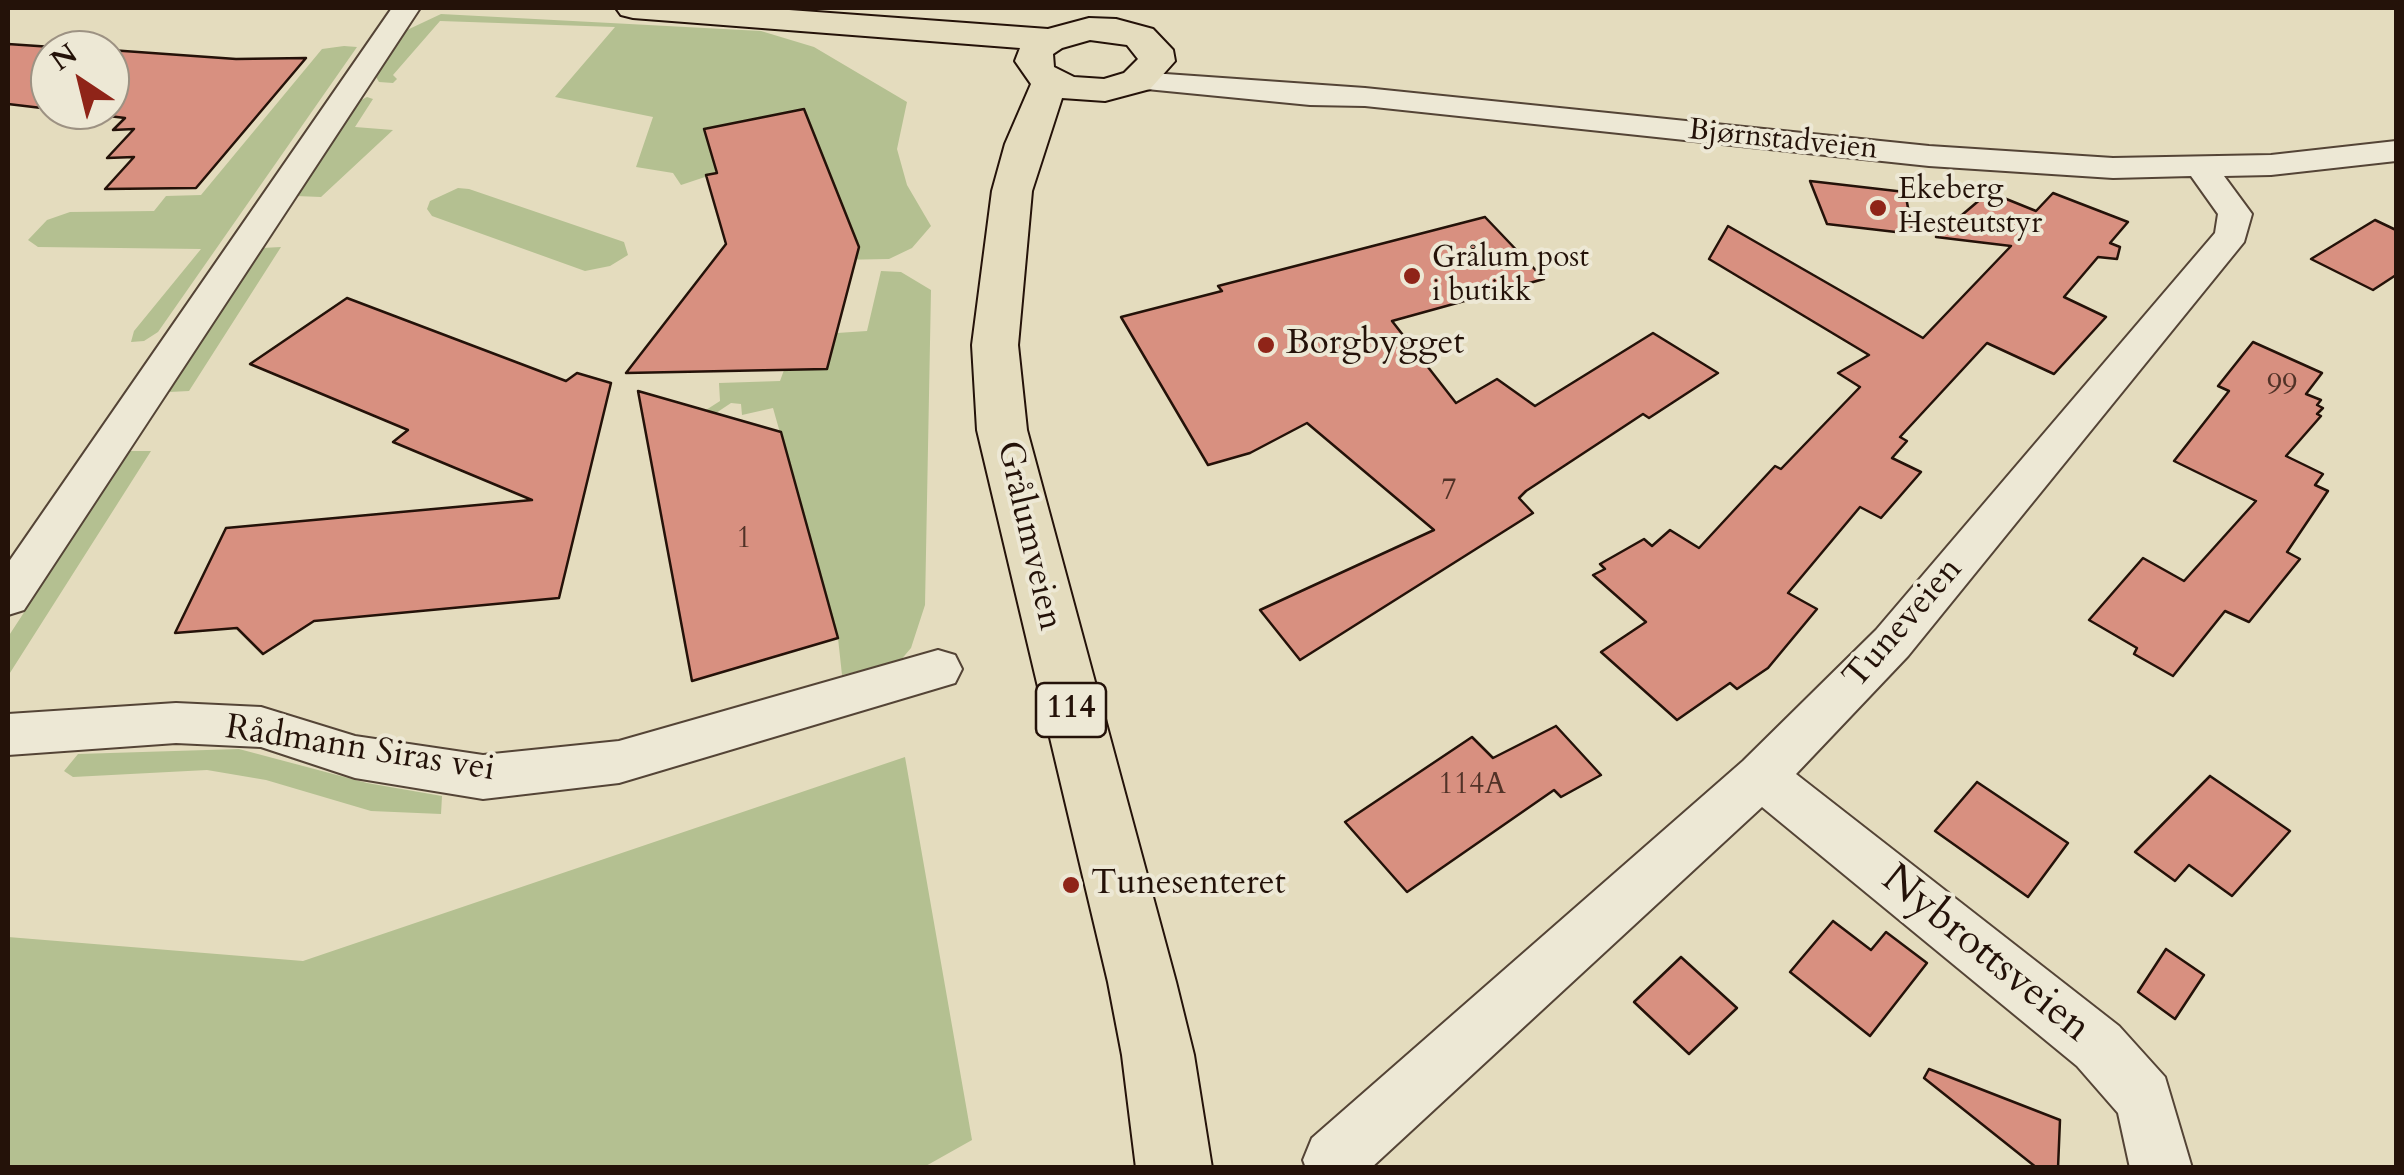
<!DOCTYPE html>
<meta charset="utf-8">
<style>
body{margin:0}
#map{position:relative;width:2404px;height:1175px;overflow:hidden;background:#e4dcbe;font-family:Cardo,serif}
canvas{display:block}
.frame{position:absolute;inset:0;border:10px solid #241209;pointer-events:none}
.north{position:absolute;left:30px;top:30px;width:100px;height:100px;box-sizing:border-box;background:#ede8d5;border:2px solid #9d9283;border-radius:50%;rotate:325deg;font-size:28px;font-weight:700;line-height:40px;text-align:center;color:#241209}
.north::after{content:'';display:block;margin:auto;width:35px;height:45px;background:#8f2418;clip-path:polygon(50% 0,100% 100%,50% 72%,0 100%)}
</style>
<div id="map">
<canvas width="2404" height="1175"></canvas>
<div class="frame"></div>
<div class="north">N</div>
</div>
<script>
const ctx = document.querySelector('canvas').getContext('2d');
ctx.lineJoin = 'round';
function fillPath(path, color) { ctx.fillStyle = color; ctx.fill(path, 'evenodd'); }
const toPath = rows => new Path2D(rows.map(r => 'M' + r).join(''));
function stroke(path, color, width, dash) { ctx.strokeStyle = color; ctx.lineWidth = width; ctx.lineCap = dash ? 'butt' : 'round'; ctx.setLineDash(dash || []); ctx.stroke(path); }
function label(font, color, halo, rows, align = 'center') {
  ctx.font = font + ' Cardo,serif'; ctx.lineWidth = 8; ctx.setLineDash([]); ctx.textBaseline = 'middle'; ctx.strokeStyle = halo; ctx.fillStyle = color; for (const [text, x, y, turn = 0] of rows) {
    ctx.save(); ctx.translate(x, y); ctx.rotate((+turn || 0) * Math.PI / 180); ctx.textAlign = isNaN(turn) ? turn : align; if (halo) ctx.strokeText(text, 0, 0); ctx.fillText(text, 0, 0); ctx.restore();
  }
}
const green = toPath([
 [441,14,761,31,814,47,907,102,897,149,907,185,931,226,912,248,889,259,784,261,813,130,805,110,705,129,720,172,681,185,673,173,636,167,653,117,555,97,615,27,440,21,393,75,397,79,393,83,379,82,376,77,407,30],
 [344,46,357,47,158,332,144,341,131,342,134,331,201,249,38,247,28,240,47,220,70,212,154,211,166,196,201,195,322,49],
 [367,97,373,99,355,127,393,130,321,197,296,196,359,101],
 [458,188,469,189,624,242,628,255,610,266,585,271,432,216,427,209,430,201],
 [281,247,189,391,169,392,262,248],
 [881,271,901,272,931,290,925,605,911,648,900,661,842,675,838,638,773,408,742,415,741,404,731,403,716,413,706,410,720,401,719,383,780,381,784,370,827,369,837,333,867,331],
 [129,451,151,451,8,676,8,637],
 [239,749,367,783,442,796,441,814,371,811,266,780,207,770,73,777,64,771,78,754],
 [905,757,972,1140,924,1167,8,1167,8,937,303,961]
]);
const building = toPath([
 [8,44,67,48,105,50,50,50,50,109,8,104,8,44],
 [110,50,236,59,306,58,196,188,105,189,134,157,107,158,134,129,113,130,125,118,60,110,110,110,110,50],
 [804,109,859,247,827,369,626,373,726,244,706,175,717,173,704,129,804,109],
 [1810,181,1905,192,1913,234,1827,224,1810,181],
 [1989,192,2036,211,2053,193,2128,222,2110,243,2120,247,2117,259,2098,257,2064,297,2106,317,2054,374,1987,343,1900,437,1907,441,1892,458,1921,472,1881,518,1860,507,1788,593,1817,609,1768,668,1737,689,1730,683,1677,720,1601,652,1646,622,1593,575,1605,569,1600,564,1644,539,1652,546,1670,530,1699,548,1775,466,1781,469,1860,387,1838,373,1869,355,1709,259,1728,226,1923,338,2011,246,1936,237,1989,192],
 [1485,217,1544,279,1392,321,1456,403,1497,379,1535,406,1653,333,1718,373,1649,418,1643,414,1526,491,1519,498,1533,513,1300,660,1260,610,1434,530,1307,423,1250,453,1208,465,1121,317,1222,291,1218,286,1485,217],
 [2375,220,2396,230,2396,275,2373,290,2311,259,2375,220],
 [347,298,566,381,577,373,611,383,559,598,314,621,263,654,237,628,175,633,226,528,532,500,393,442,408,430,250,364,347,298],
 [2253,342,2322,373,2306,394,2321,400,2317,405,2323,408,2317,414,2321,416,2286,456,2323,474,2315,485,2328,491,2287,552,2300,559,2249,622,2225,611,2173,676,2134,654,2137,648,2089,620,2143,558,2184,581,2256,501,2174,461,2229,391,2218,386,2253,342],
 [638,391,781,432,838,638,692,681,638,391],
 [1556,726,1601,775,1561,797,1554,790,1407,892,1345,822,1472,737,1493,758,1556,726],
 [2210,776,2290,831,2232,896,2189,865,2175,881,2135,852,2210,776],
 [1977,782,2068,843,2028,897,1935,831,1977,782],
 [1833,921,1871,950,1886,932,1927,963,1870,1036,1790,972,1833,921],
 [2166,949,2204,975,2175,1019,2138,992,2166,949],
 [1681,957,1737,1008,1689,1054,1634,1002,1681,957],
 [1929,1069,2060,1120,2058,1168,2037,1168,1924,1078,1929,1069]
]);
const minor = toPath([
 [392,8,420,8,24,610,8,615,8,563,392,8],
 [1137,72,1365,88,1929,146,2113,158,2271,155,2396,141,2396,161,2271,175,2224,176,2252,214,2244,242,1908,656,1796,774,2119,1026,2165,1077,2192,1168,2130,1168,2118,1113,2077,1066,1762,807,1371,1168,1306,1168,1303,1160,1312,1138,1743,761,1876,630,2215,233,2218,214,2191,176,2113,178,1929,166,1365,106,1310,105,1126,87,1122,81,1126,75,1137,72],
 [938,650,955,655,962,669,955,683,619,783,483,799,355,778,261,747,176,743,8,755,8,714,176,703,261,707,355,736,483,755,619,741,938,650]
]);
const primary = toPath([
 [616,8,762,8,1048,29,1089,18,1116,19,1153,29,1173,50,1175,61,1150,89,1105,101,1062,98,1032,191,1018,345,1027,430,1176,982,1194,1055,1212,1168,1136,1168,1122,1055,1108,982,977,430,972,345,992,191,1005,144,1031,84,1015,61,1020,48,633,18,621,15,616,8],
 [1090,40,1127,45,1138,59,1124,73,1104,79,1074,77,1054,67,1053,54,1062,48,1090,40]
]);
const markers = [
 [1878,208,10,"#8f2418"],
 [1412,276,10,"#8f2418"],
 [1266,345,10,"#8f2418"],
 [1071,885,10,"#8f2418"]
];
const farStreetnames = [
 ["Bjørnstadveien",1783,141,6]
];
const farPoinames = [
 ["Ekeberg",1898,191],
 ["Hesteutstyr",1898,225],
 ["Grålum post",1432,259],
 ["i butikk",1432,293]
];
const numberNames = [
 ["99",2282,387],
 ["7",1449,492],
 ["1",744,540],
 ["114A",1472,786]
];
const shields = [
 [1071,710,70]
];
const shieldNames = [
 ["114",1071,710]
];
const poiNames = [
 ["Borgbygget",1286,345],
 ["Tunesenteret",1091,885]
];
const streetNames = [
 ["Grålumveien",1028,536,77],
 ["Tuneveien",1904,624,-49],
 ["Rådmann Siras vei",360,750,9]
];
const nearStreetnames = [
 ["Nybrottsveien",1985,955,39]
];
fillPath(green, '#b4c091');
fillPath(building, '#d89080');
stroke(building, '#241209', 2.5);
stroke(minor, '#544436', 4);
stroke(primary, '#241209', 4);
fillPath(minor, '#ede8d5');
fillPath(primary, '#e4dcbe');
for (const [x, y, r, color] of markers) { const dot = new Path2D(); dot.arc(x, y, r, 0, 2 * Math.PI); ctx.fillStyle = color; ctx.fill(dot); stroke(dot, '#ede8d5', 4); }
label('30px', '#241209', '#ede8d5', farStreetnames);
label('30px', '#241209', '#ede8d5', farPoinames, 'left');
label('30px', '#513227', null, numberNames);
for (const [x, y, w] of shields) { const box = new Path2D(); box.roundRect(x - w / 2, y - 27, w, 54, 8); ctx.fillStyle = '#ede8d5'; ctx.fill(box); stroke(box, '#241209', 2.5); }
label('bold 32px', '#241209', null, shieldNames);
label('35px', '#241209', '#ede8d5', poiNames, 'left');
label('35px', '#241209', '#ede8d5', streetNames);
label('42px', '#241209', '#ede8d5', nearStreetnames);
</script>
